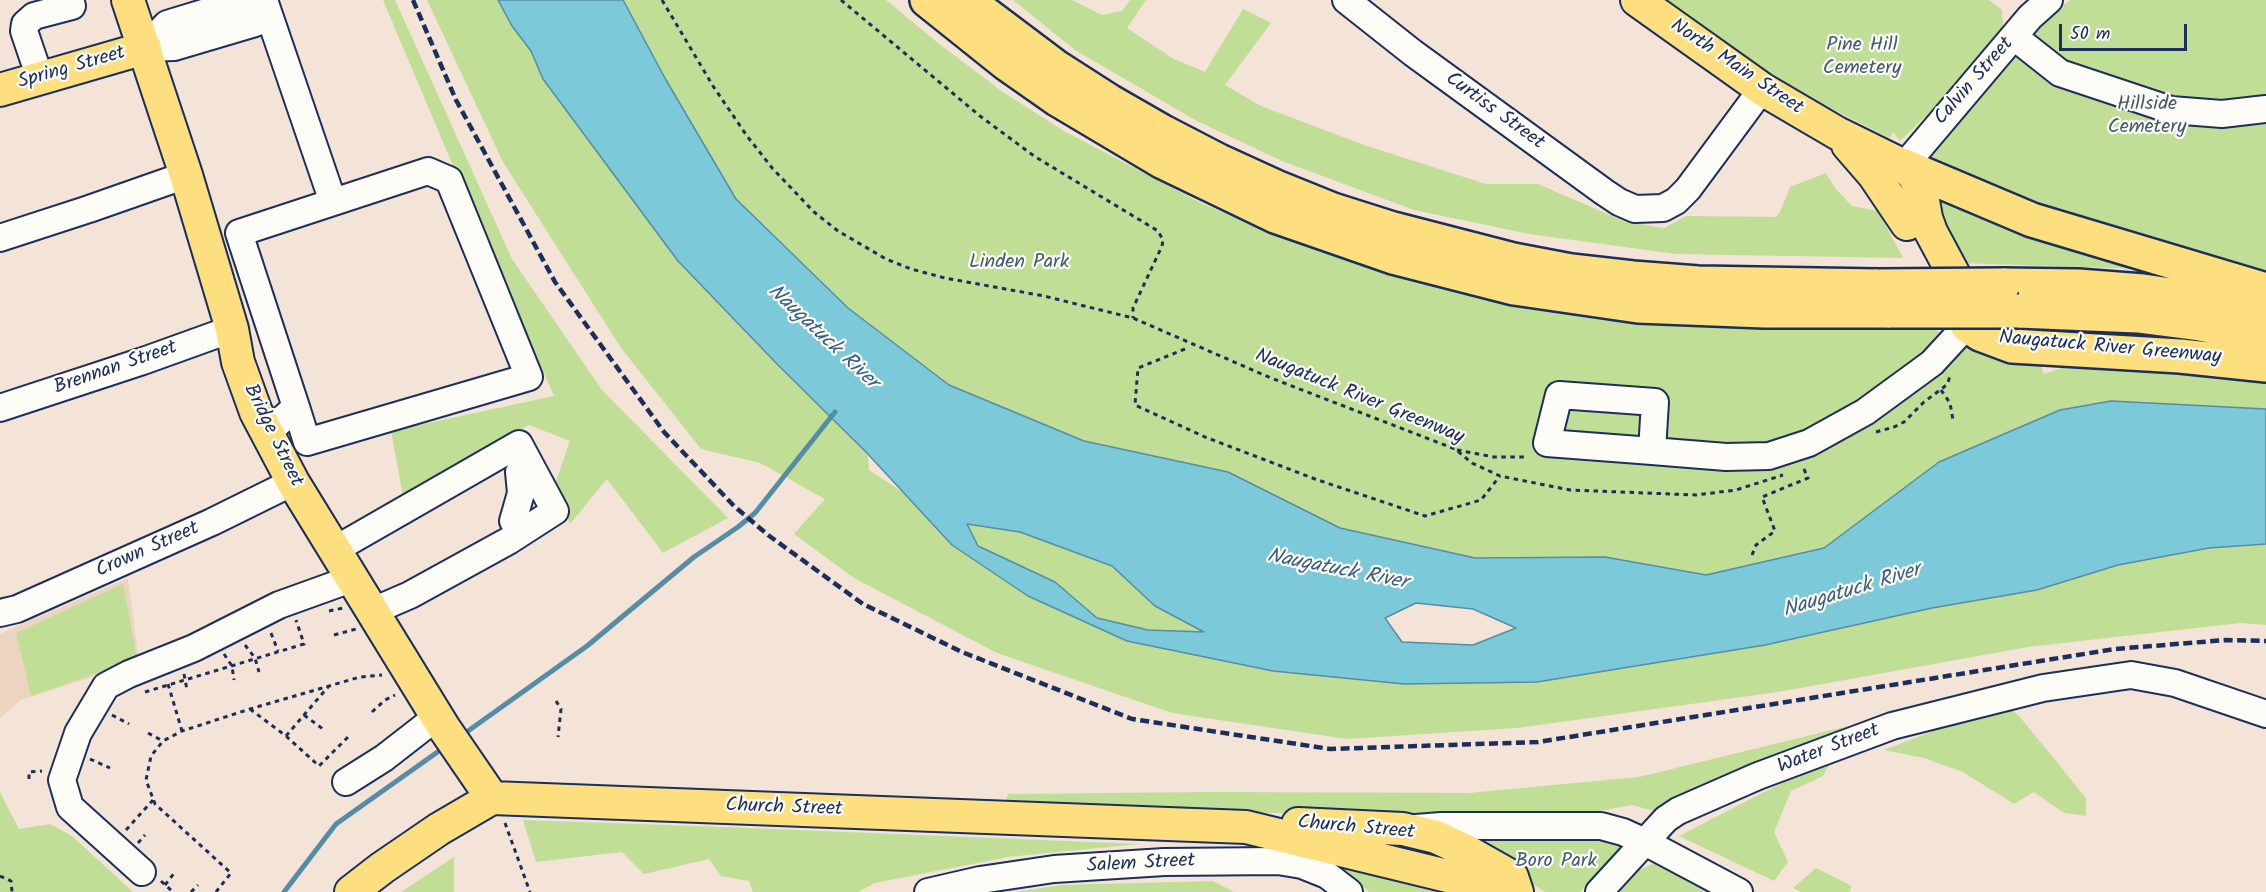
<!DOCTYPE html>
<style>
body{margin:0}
#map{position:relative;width:2266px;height:892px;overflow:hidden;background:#f3e4d7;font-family:Kalam,sans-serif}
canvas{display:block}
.scale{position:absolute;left:2059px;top:24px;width:128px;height:27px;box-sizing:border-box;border:3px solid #1b2f5e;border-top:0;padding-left:8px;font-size:18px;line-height:21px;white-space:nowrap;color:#1b2f5e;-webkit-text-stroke:4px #fdfcf7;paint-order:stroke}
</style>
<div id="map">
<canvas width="2266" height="892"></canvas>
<div class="scale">50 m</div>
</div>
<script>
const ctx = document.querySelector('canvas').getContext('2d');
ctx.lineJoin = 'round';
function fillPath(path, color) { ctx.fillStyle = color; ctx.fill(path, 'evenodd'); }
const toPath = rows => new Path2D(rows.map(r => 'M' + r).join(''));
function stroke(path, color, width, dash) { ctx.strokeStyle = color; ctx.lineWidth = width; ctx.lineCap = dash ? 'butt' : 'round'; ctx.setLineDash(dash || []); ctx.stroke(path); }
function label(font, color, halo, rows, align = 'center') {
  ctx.font = font + ' Kalam,sans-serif'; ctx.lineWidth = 4.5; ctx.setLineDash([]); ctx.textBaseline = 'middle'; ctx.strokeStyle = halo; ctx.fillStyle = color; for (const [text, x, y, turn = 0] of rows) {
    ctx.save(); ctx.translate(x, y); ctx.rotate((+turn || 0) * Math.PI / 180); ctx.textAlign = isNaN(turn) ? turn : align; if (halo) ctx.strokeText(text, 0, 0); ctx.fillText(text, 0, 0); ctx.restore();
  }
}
const built = toPath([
 [128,578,139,662,21,700,0,718,0,634]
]);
const green = toPath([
 [383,0,395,0,512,259,602,390,728,518,663,553,607,479,570,524,555,484,570,441,529,425,403,496,391,431,554,396,462,187],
 [427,0,498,0,512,26,531,51,543,79,865,426,869,470,933,512,952,545,1127,641,1273,671,1404,684,1537,682,1765,645,1932,608,2037,590,2117,565,2209,548,2266,544,2266,625,2240,623,2028,647,1778,692,1517,728,1347,739,1172,713,997,653,854,578,794,534,825,499,760,463,701,449,621,348,503,162],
 [623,0,886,0,938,43,1003,92,1064,131,1201,203,1291,241,1389,273,1476,297,1578,315,1653,323,1745,327,1935,330,1994,360,2041,365,2044,374,2067,366,2109,367,2199,373,2266,381,2266,409,1939,462,1824,548,1706,575,1605,557,1475,558,1340,528,1228,472,1084,441,949,385,848,308,736,199,671,89],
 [1013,0,1072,0,1102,15,1122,11,1130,0,1146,0,1127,28,1174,59,1205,72,1243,9,1271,23,1225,85,1261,106,1367,146,1486,184,1538,184,1626,222,1664,228,1686,216,1776,217,1780,212,1790,187,1826,173,1835,188,1852,206,1878,211,1903,258,1676,254,1529,234,1414,210,1282,161,1197,121,1075,50],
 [1664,0,1989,0,2002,10,2003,28,1971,72,1900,141,1893,132,1890,138,1774,80,1671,9,1673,6],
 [2070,0,2266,0,2266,282,2062,220,1927,162,1965,113,1995,82,2008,56,2038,26],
 [1933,189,2142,269,1957,263],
 [966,523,1020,532,1112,566,1155,606,1206,633,1148,630,1097,618,1055,582,978,546],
 [123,584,137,659,31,696,16,633],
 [2008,707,2020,717,2086,798,2086,816,2064,813,2034,792,2014,804,1963,772,1924,758,1884,750,1980,713],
 [1848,726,1658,812,1632,805,1561,818,1004,808,1008,794,1212,792,1469,793,1639,777],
 [1834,756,1823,776,1791,791,1774,832,1788,862,1774,881,1679,836],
 [0,792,19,829,50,824,72,836,133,892,0,892],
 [523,820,724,827,1140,844,1008,857,875,883,858,892,753,892,749,881,721,876,709,859,644,874,622,852,536,862],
 [1445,833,1613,833,1630,840,1580,892,1545,892,1487,854],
 [1306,851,1466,892,1369,892,1348,872],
 [454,857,454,892,401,892,419,880],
 [1659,861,1718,892,1606,892,1616,880],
 [1816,868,1852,886,1849,892,1801,892,1793,888],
 [1213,881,1234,892,1014,892,1061,885]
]);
const water = toPath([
 [498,0,623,0,666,80,736,199,848,308,949,385,1084,441,1228,472,1340,528,1475,558,1605,557,1706,575,1824,548,1939,462,2060,410,2111,401,2266,409,2266,544,2209,548,2118,565,2037,590,1932,608,1765,645,1537,682,1404,684,1273,671,1127,641,1028,596,952,545,866,452,778,365,678,261,543,79,531,51,512,26,498,0],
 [967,524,1020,532,1112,566,1155,606,1204,632,1148,630,1097,618,1055,582,978,546,967,524],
 [1416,603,1473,609,1516,628,1473,645,1402,642,1385,618,1416,603]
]);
const stream = toPath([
 [461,736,587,646,694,557,738,527,755,513,835,412],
 [284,892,336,824,446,746]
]);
const path = toPath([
 [662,0,713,86,747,136,773,169,814,212,838,231,886,259,911,269,945,278,1044,296,1133,318,1271,378,1455,449,1472,463,1500,476,1570,490,1696,495,1736,490,1783,475],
 [841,0,980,116,1034,156,1158,231,1163,240,1162,246,1133,308,1133,318],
 [1185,349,1138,368,1135,405,1205,437,1315,479,1425,516,1481,500,1500,476],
 [1941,390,1950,403,1953,420],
 [1876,432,1894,427,1904,422,1924,402,1944,387,1948,383,1950,375],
 [1457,450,1494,457,1526,457],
 [1752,555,1756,545,1775,531,1762,497,1808,478,1803,467],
 [329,611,343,608],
 [271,633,278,651],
 [334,635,356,629],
 [245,645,255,658,259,672],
 [224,654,232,666,234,680],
 [184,674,187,690],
 [168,684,182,731],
 [145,692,304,644,296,620],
 [556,701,561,709,558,737],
 [250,709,286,736,319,766,348,737,345,734],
 [372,712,385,700,395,695],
 [112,715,129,724],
 [304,715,323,729],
 [148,733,163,741],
 [286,736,328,687],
 [90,759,110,768],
 [29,779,29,772,42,771],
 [505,823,530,892],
 [126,830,153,800],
 [138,843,145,835],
 [0,876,11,881,12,892],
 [161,881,173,892],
 [165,885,175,872],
 [191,892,198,885],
 [216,892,231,873,155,804,146,780,151,756,163,741,182,731,250,709,360,677,382,675]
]);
const minor = toPath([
 [246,0,167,24,145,48,174,47,255,23,265,3],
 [264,0,333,202],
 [1346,0,1413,53,1604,192,1619,202,1635,209,1663,208,1676,201,1688,189,1762,89],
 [2022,43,2060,73,2171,110,2222,114,2266,109],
 [40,78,24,31,25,24,34,16,72,6,70,0],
 [1904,166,2030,17,2049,0],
 [0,238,89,209,186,175],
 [0,408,143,361,232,329],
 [267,433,296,407,239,233,428,171,449,180,529,377,307,442,296,407],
 [1652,451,1655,402,1559,395,1547,443,1652,451,1726,457,1769,456,1809,443,1865,412,1932,363,1967,325],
 [513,521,521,493,519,472],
 [336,549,519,444,555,511,510,540,410,595,373,611],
 [0,613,17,609,212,522,293,482],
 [346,782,384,758,438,716],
 [1416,828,1441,826,1601,826,1623,832,1645,842,1739,892],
 [142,872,70,807,62,780,78,733,106,686,129,674,194,648,279,605,354,578],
 [928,892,980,880,1054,869,1164,862,1278,861,1302,865,1327,875,1349,892],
 [1599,892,1666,819,1678,811,1758,776,1892,726,2043,688,2131,675,2175,683,2266,714]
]);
const major = toPath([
 [128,0,186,175,232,329,238,362,256,412,293,482,444,728,492,798],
 [1637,0,1762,89,1837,133,1904,166,1913,174,1921,189,1926,218,1931,232,1961,288,1968,306],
 [0,90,145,48],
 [1848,145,1874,175,1907,224],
 [1298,824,1403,829,1436,837,1466,851,1512,877,1517,892],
 [351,892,382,868,439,829,492,798,1246,827,1464,880,1492,892]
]);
const highway = toPath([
 [927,0,1007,64,1057,99,1163,162,1275,216,1393,257,1514,288,1638,306,1764,311,1890,311],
 [967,0,1056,67,1109,101,1163,132,1219,161,1276,187,1333,210,1393,229,1513,260,1571,271,1633,278,1698,283,1878,286],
 [1904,166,2032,220,2266,290],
 [2003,285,2078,286,2143,291,2266,309],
 [2019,311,2138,316,2200,324,2266,336],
 [1967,325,1980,334,2012,346,2180,356,2266,365]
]);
const rail = toPath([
 [413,0,456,100,555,282,664,432,734,506,768,535,863,604,962,652,1132,719,1330,749,1538,742,2115,649,2226,640,2266,641]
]);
const highwayBridge = toPath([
 [1878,286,2003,285],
 [1890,311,2019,311]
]);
const parkNames = [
 ["Pine Hill",1862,47],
 ["Cemetery",1862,70],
 ["Hillside",2147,106],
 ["Cemetery",2147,129],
 ["Linden Park",1019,264],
 ["Boro Park",1556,863]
];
const streetNames = [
 ["North Main Street",1736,68,34],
 ["Spring Street",72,69,-16],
 ["Calvin Street",1975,82,-49],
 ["Curtiss Street",1494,112,36],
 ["Naugatuck River Greenway",2110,349,5],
 ["Brennan Street",116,369,-19],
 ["Naugatuck River Greenway",1359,398,22],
 ["Bridge Street",272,436,64],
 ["Crown Street",148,551,-24],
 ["Water Street",1829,750,-21],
 ["Church Street",784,809,2],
 ["Church Street",1356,829,5],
 ["Salem Street",1141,865,-3]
];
const waterNames = [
 ["Naugatuck River",822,338,43],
 ["Naugatuck River",1337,571,11],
 ["Naugatuck River",1852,592,-17]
];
fillPath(built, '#ecd4c1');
fillPath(green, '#c1de96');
fillPath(water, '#7ccad9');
stroke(water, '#558ca8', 1.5);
stroke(stream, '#558ca8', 5);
stroke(minor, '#1b2f5e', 30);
stroke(major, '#1b2f5e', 36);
stroke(highway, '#1b2f5e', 38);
stroke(path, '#1b2f5e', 3, [4.5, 4.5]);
stroke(minor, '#fdfcf7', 26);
stroke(major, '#fedf80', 32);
stroke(highway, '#fedf80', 33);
stroke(rail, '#1b2f5e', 4.5, [9, 4.5]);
stroke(highwayBridge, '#1b2f5e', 38, []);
stroke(highwayBridge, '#fedf80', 33);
label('20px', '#445b6c', '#fdfcf7', parkNames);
label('20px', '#1b2f5e', '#fdfcf7', streetNames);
label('italic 21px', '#385e83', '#fdfcf7', waterNames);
</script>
